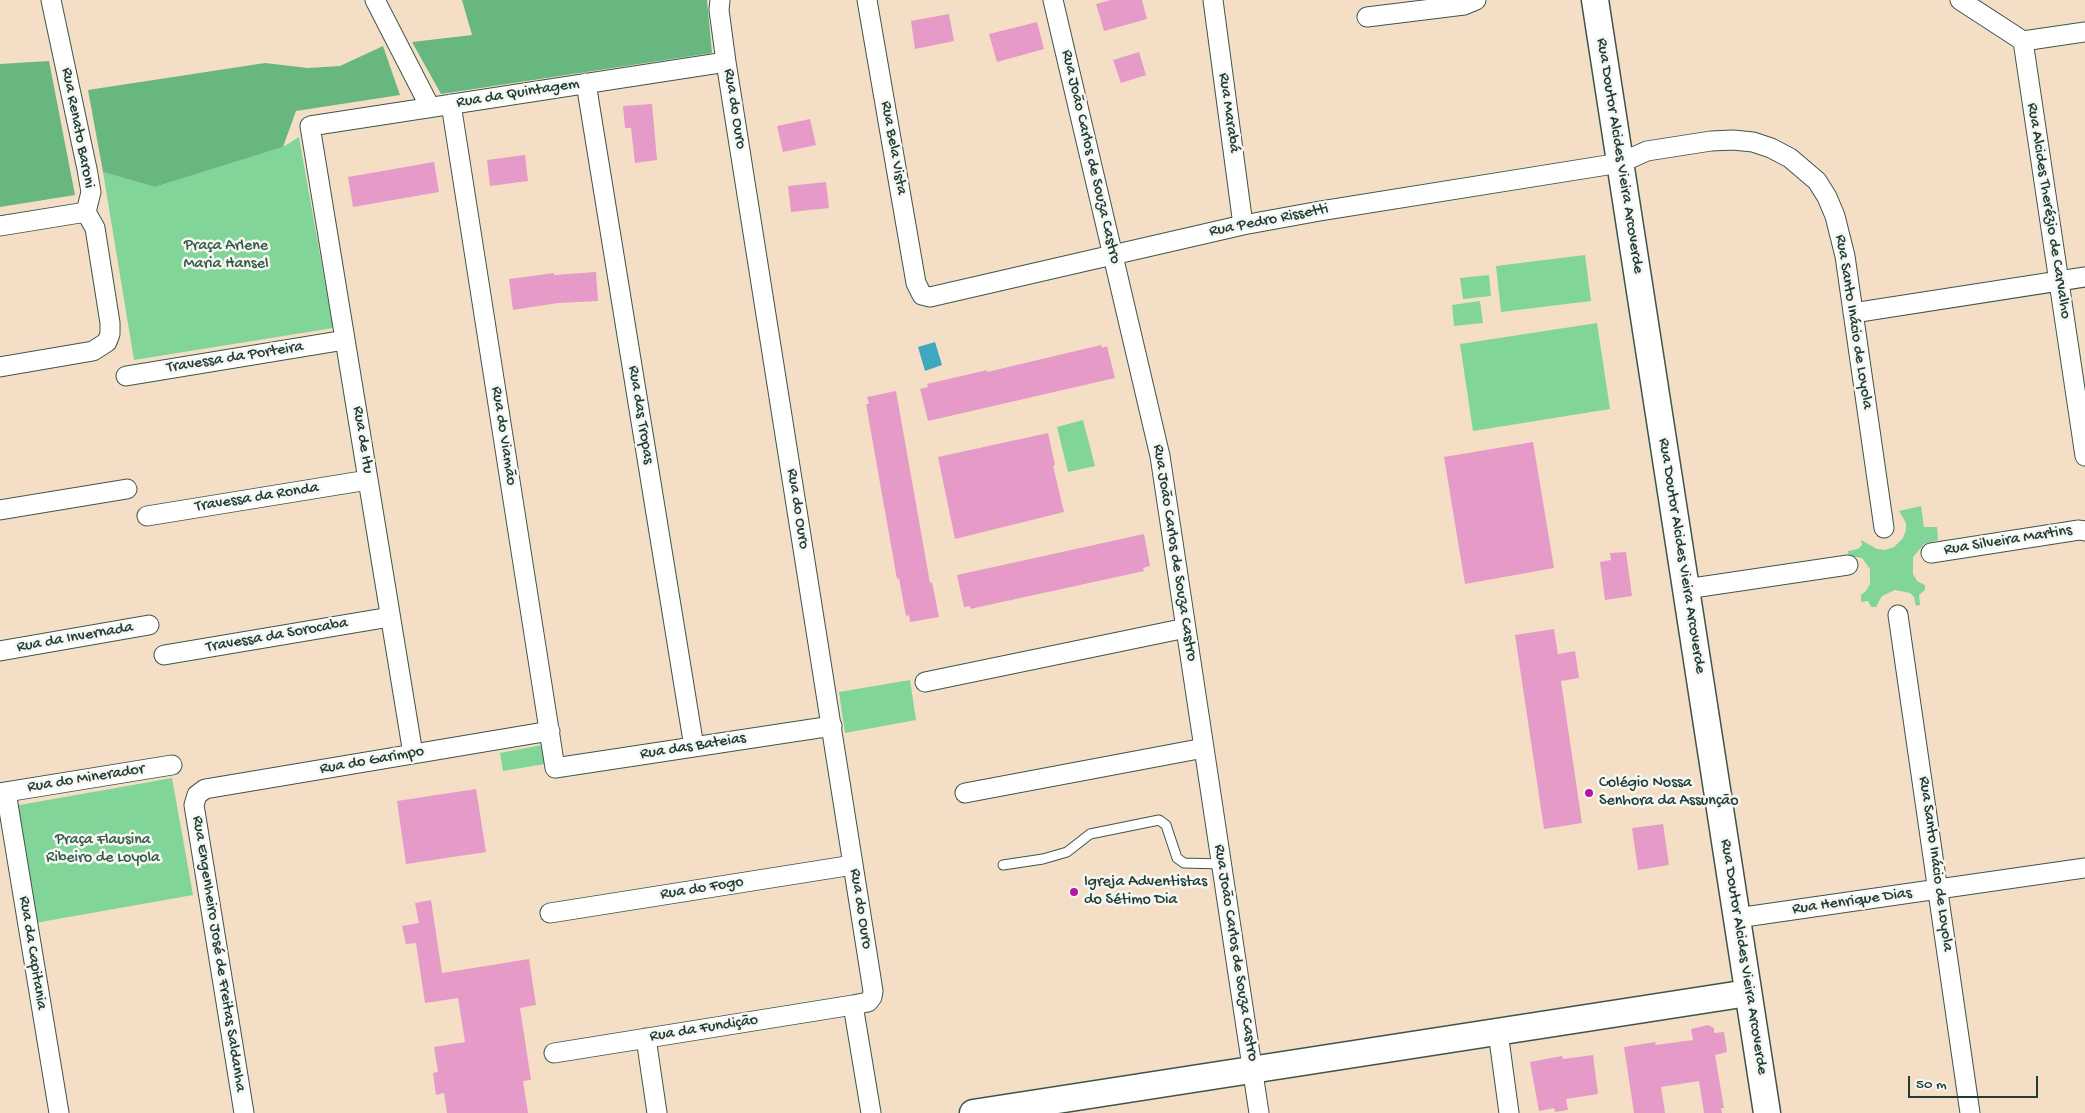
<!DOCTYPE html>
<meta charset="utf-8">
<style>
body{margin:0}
#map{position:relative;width:2085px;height:1113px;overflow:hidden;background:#f4dfc6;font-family:"Gochi Hand",sans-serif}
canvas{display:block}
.scale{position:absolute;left:1908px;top:1076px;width:130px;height:22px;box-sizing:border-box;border:2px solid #1f3d34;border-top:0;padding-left:6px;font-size:15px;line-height:18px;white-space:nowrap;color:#1f3d34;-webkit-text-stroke:4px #f6f6f2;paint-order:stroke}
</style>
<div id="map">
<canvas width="2085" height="1113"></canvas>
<div class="scale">50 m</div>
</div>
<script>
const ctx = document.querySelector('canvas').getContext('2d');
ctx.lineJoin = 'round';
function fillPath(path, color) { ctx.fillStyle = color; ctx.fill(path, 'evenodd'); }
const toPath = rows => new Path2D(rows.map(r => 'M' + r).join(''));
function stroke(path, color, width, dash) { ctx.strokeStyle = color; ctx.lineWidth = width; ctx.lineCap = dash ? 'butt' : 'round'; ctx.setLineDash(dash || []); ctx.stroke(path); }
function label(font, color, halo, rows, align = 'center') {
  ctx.font = font + ' "Gochi Hand",sans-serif'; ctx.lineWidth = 5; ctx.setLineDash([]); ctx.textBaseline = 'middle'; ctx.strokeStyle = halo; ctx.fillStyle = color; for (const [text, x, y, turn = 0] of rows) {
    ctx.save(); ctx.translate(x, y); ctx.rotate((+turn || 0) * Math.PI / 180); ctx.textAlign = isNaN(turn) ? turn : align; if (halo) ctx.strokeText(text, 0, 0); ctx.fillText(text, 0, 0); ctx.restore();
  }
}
const green = toPath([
 [299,137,333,328,134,360,103,172,155,187,283,147],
 [1585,255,1591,301,1501,312,1496,266],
 [1489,275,1491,296,1463,299,1460,278],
 [1480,301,1483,323,1454,326,1452,305],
 [1597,323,1610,409,1473,431,1460,344],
 [1083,420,1095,466,1068,472,1057,427],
 [1921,506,1924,527,1937,527,1938,540,1924,544,1913,557,1913,574,1917,581,1925,585,1925,590,1919,595,1920,605,1916,606,1914,597,1910,593,1895,590,1882,596,1876,607,1871,607,1868,601,1861,602,1861,595,1866,591,1870,584,1870,569,1862,558,1849,556,1848,551,1858,549,1862,545,1861,540,1877,549,1885,550,1894,547,1903,538,1906,530,1906,523,1899,511],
 [910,680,916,720,845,733,839,692],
 [542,745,545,764,503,771,500,753],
 [172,778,193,895,35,923,14,806]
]);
const forest = toPath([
 [462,0,707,0,712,53,441,94,412,42,472,35],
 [383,46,400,95,296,111,283,147,155,187,103,172,88,90,265,63,308,68,340,66],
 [49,61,75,195,0,207,0,64]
]);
const water = toPath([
 [935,342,942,365,925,371,918,347]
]);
const building = toPath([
 [1111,0,1142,0,1147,19,1104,31,1096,4],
 [949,14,954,41,915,49,911,21],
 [1037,22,1044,49,997,62,989,34],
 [1139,52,1146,75,1121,83,1113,60],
 [652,104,657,160,635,163,631,128,625,128,623,106],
 [810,119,816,145,783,152,777,126],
 [525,155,528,181,490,186,487,160],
 [434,162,439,192,353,207,348,177],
 [826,182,829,208,791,212,788,186],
 [596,272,598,301,558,303,513,310,509,279,554,273,554,275],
 [1101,345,1102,348,1107,346,1115,378,928,421,920,389,928,387,927,384,987,370,987,372],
 [896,391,930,583,932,582,939,617,910,622,909,615,906,616,899,578,897,579,866,404,869,404,867,397],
 [1048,433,1055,465,1053,466,1064,512,955,539,938,457],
 [1533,442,1554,568,1465,584,1444,457],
 [1144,534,1150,566,1143,568,1144,571,970,609,970,606,964,607,957,575],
 [1626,552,1632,596,1605,600,1600,562,1611,560,1610,553],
 [1554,629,1558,654,1575,651,1579,678,1561,681,1582,823,1544,829,1515,635],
 [476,789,486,852,406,864,397,801],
 [1663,824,1669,865,1638,870,1632,828],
 [431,900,442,973,529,959,536,1005,520,1008,531,1080,523,1081,528,1113,447,1113,444,1093,436,1095,433,1073,438,1072,434,1047,465,1042,458,998,425,1003,416,943,406,944,402,926,419,923,415,903],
 [1708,1025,1714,1028,1714,1033,1724,1032,1727,1052,1715,1055,1724,1108,1721,1108,1722,1113,1704,1113,1699,1081,1661,1087,1665,1113,1634,1113,1624,1047,1655,1042,1656,1045,1693,1040,1691,1029],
 [1593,1055,1598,1094,1566,1099,1568,1110,1555,1112,1554,1108,1539,1111,1530,1062,1562,1056,1563,1059]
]);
const lane = toPath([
 [1003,865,1043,859,1067,852,1090,834,1159,820,1166,825,1177,858,1184,863,1222,864]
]);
const street = toPath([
 [375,0,430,107],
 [867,0,916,283,922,295,930,297,1243,225,1320,211,1620,163,1647,151,1711,141,1733,140,1753,142,1771,148,1790,158,1817,181,1827,197,1835,216,1845,256,1884,528],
 [1053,0,1160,456,1259,1113],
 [1213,0,1243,225],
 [1960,0,2023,41,2085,456],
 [1367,17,1464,5,1476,0],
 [2023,41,2085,32],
 [586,83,694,747],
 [451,104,555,768,832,726],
 [0,226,86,212],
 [1853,313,2085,277],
 [0,367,93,351,107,342,110,334,110,323,95,228,86,212,91,192,87,169,51,0],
 [126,376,345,340],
 [0,510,127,489],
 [147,516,368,480],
 [1931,553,2079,530,2085,531],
 [1686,589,1848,565],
 [1898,615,1970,1113],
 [0,651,149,625],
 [164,655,390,617],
 [925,682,1186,628],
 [413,754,310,126,726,62],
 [6,792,59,1113],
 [0,793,172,765],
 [965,793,1204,748],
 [550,913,853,865],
 [1737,918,2085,868],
 [853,1005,871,1113],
 [1498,1032,1509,1113],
 [646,1038,657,1113],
 [554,1053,853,1005,868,1002,872,997,873,991,726,62,719,10,720,0],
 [244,1113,194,805,197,795,205,789,550,731]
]);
const secondary = toPath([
 [1595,0,1767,1113],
 [973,1113,1748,993]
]);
const markers = [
 [1589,793,5,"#b5179e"],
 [1074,892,5,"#b5179e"]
];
const streetNames = [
 ["Rua da Quintagem",518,94,-9],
 ["Rua do Ouro",734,109,81],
 ["Rua Marabá",1228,113,82],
 ["Rua Renato Baroni",77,128,79],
 ["Rua Bela Vista",893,148,80],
 ["Rua Doutor Alcides Vieira Arcoverde",1619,156,81],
 ["Rua João Carlos de Souza Castro",1090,157,77],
 ["Rua Alcides Therézio de Carvalho",2048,211,81],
 ["Rua Pedro Rissetti",1269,221,-11],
 ["Rua Santo Inácio de Loyola",1853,322,81],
 ["Travessa da Porteira",235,358,-9],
 ["Rua das Tropas",640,415,81],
 ["Rua do Viamão",503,436,81],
 ["Rua de Itu",362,440,81],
 ["Travessa da Ronda",257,498,-9],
 ["Rua do Ouro",797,509,81],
 ["Rua Silveira Martins",2008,541,-9],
 ["Rua João Carlos de Souza Castro",1174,553,81],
 ["Rua Doutor Alcides Vieira Arcoverde",1681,556,81],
 ["Travessa da Sorocaba",277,636,-10],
 ["Rua da Invernada",75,638,-10],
 ["Rua das Bateias",693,747,-9],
 ["Rua do Garimpo",372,761,-10],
 ["Rua do Minerador",86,779,-9],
 ["Rua Santo Inácio de Loyola",1935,864,82],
 ["Rua do Fogo",702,889,-9],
 ["Rua Henrique Dias",1852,902,-8],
 ["Rua do Ouro",860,909,81],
 ["Rua da Capitania",32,953,81],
 ["Rua João Carlos de Souza Castro",1235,953,81],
 ["Rua Engenheiro José de Freitas Saldanha",218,954,81],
 ["Rua Doutor Alcides Vieira Arcoverde",1743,957,81],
 ["Rua da Fundição",704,1029,-9]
];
const parkNames = [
 ["Praça Arlene",226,247],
 ["Maria Hansel",226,265],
 ["Praça Flausina",103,841],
 ["Ribeiro de Loyola",103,859]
];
const poiNames = [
 ["Colégio Nossa",1599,784],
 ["Senhora da Assunção",1599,802],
 ["Igreja Adventistas",1084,883],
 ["do Sétimo Dia",1084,901]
];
fillPath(green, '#81d598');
fillPath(forest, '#68b680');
fillPath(water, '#3fa8bf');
fillPath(building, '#e69ac7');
stroke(lane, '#3f554a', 11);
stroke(street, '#3f554a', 21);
stroke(secondary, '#3f554a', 29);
stroke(lane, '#fff', 9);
stroke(street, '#fff', 19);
stroke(secondary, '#fff', 26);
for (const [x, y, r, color] of markers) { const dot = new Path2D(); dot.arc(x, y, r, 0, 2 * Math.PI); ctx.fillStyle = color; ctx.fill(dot); stroke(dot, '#f6f6f2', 2); }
label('16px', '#1f3d34', '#f6f6f2', streetNames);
label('16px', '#335b48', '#f6f6f2', parkNames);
label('16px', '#1f3d34', '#f6f6f2', poiNames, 'left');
</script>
